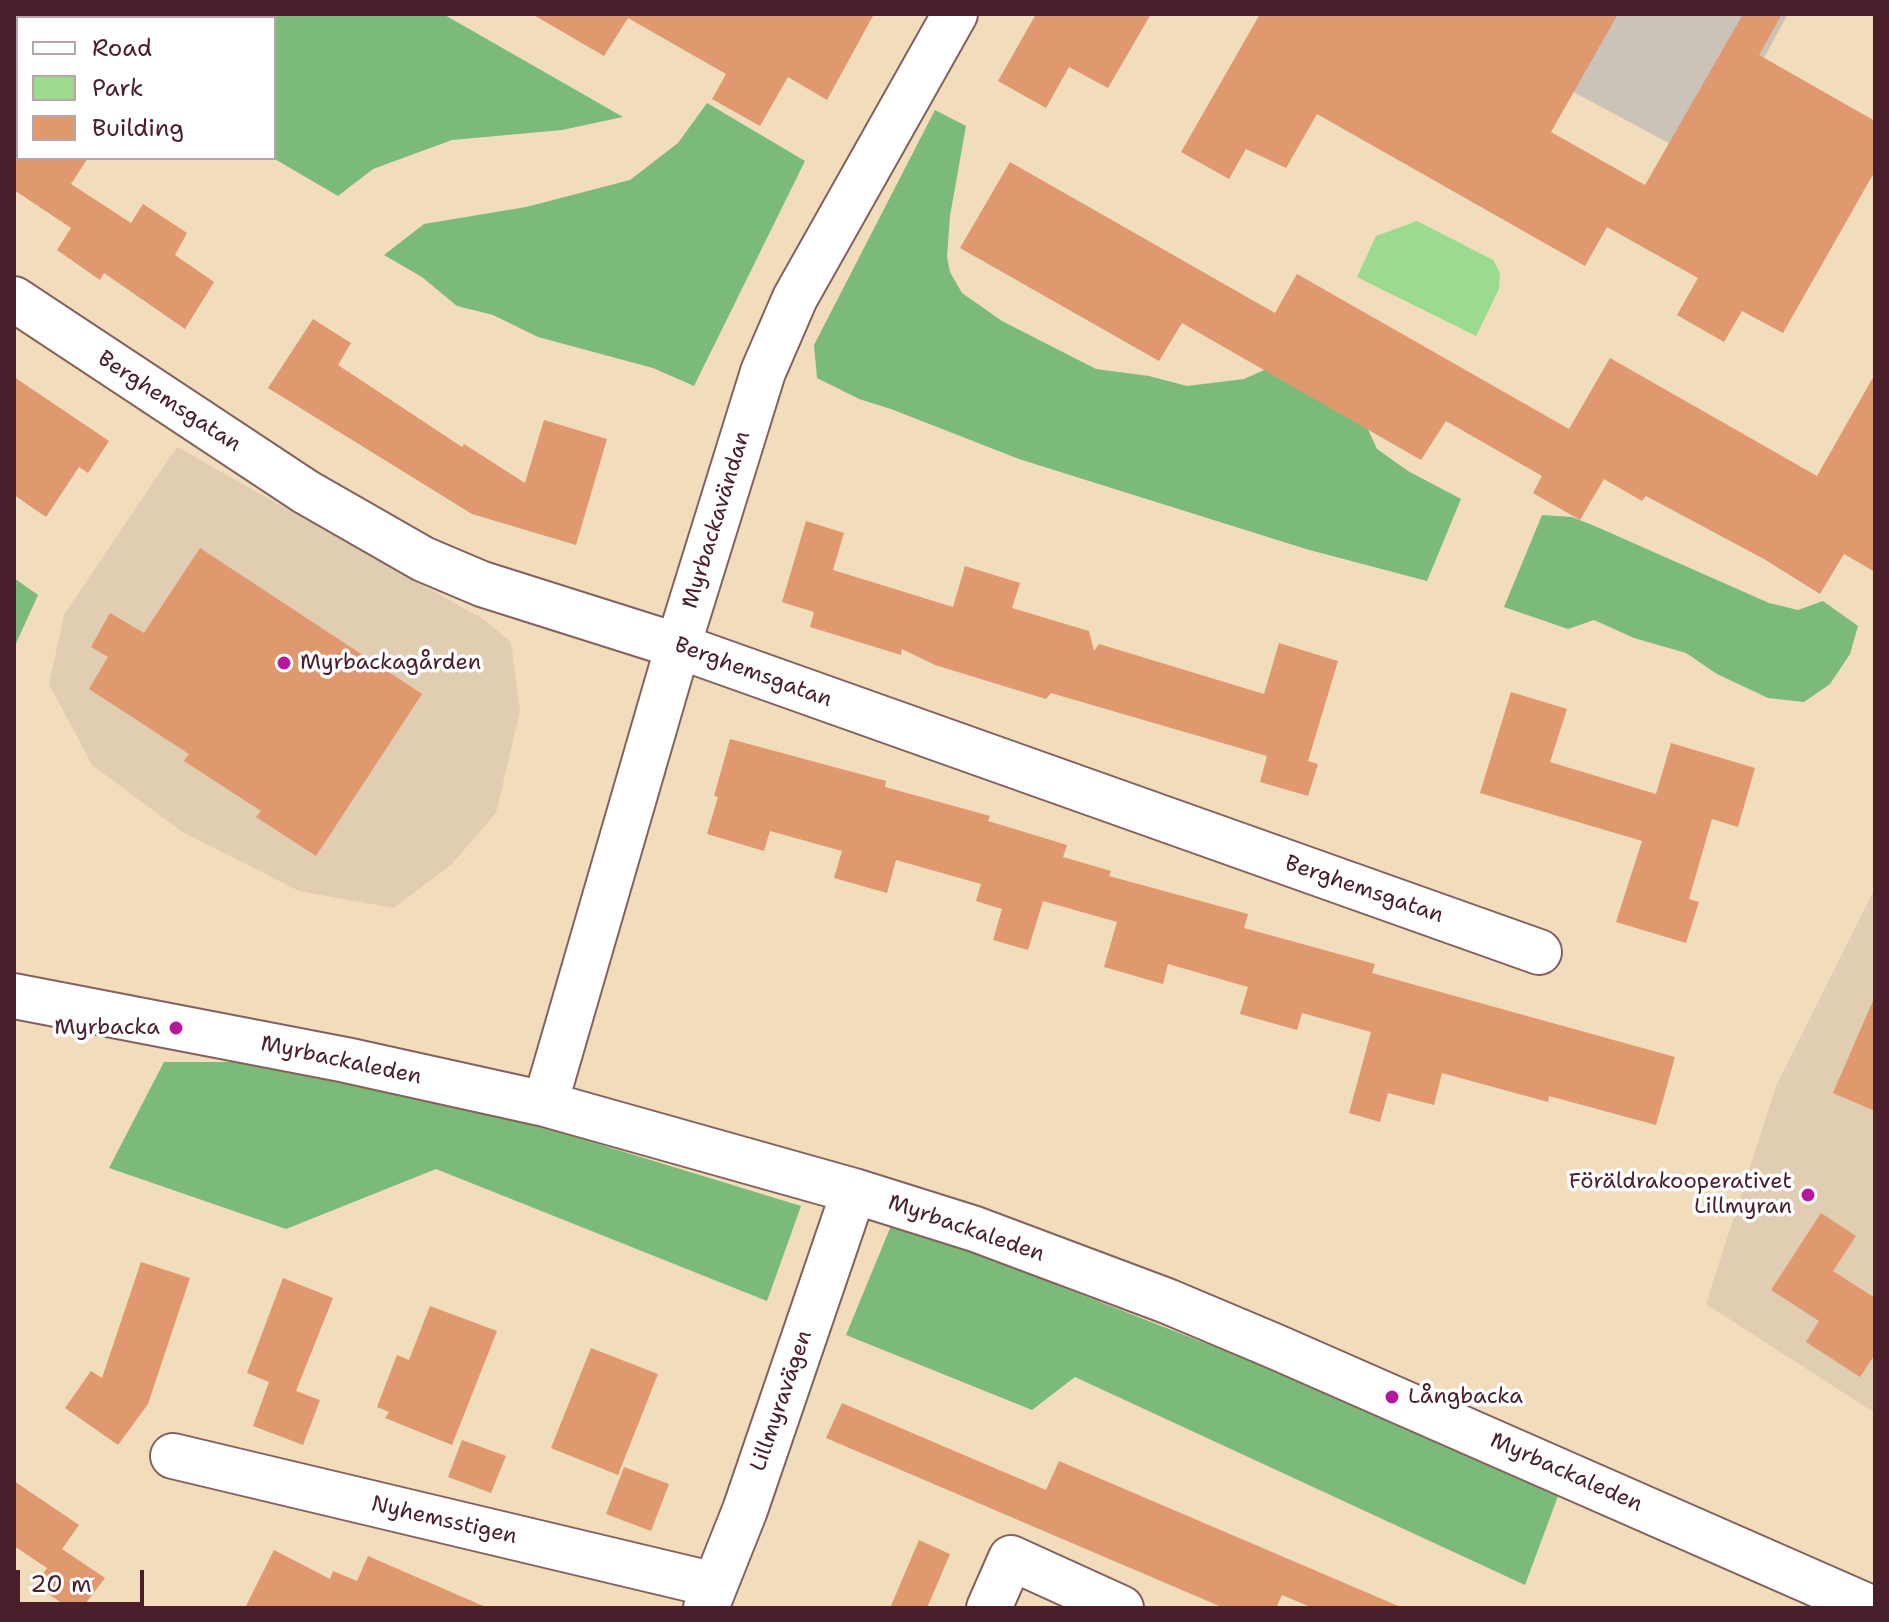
<!DOCTYPE html>
<meta charset="utf-8">
<style>
body{margin:0}
#map{position:relative;width:1889px;height:1622px;overflow:hidden;background:#f1dcbc;font-family:"Shantell Sans",sans-serif}
canvas{display:block}
.frame{position:absolute;inset:0;border:16px solid #4a1f2b;pointer-events:none}
.legend{position:absolute;left:16px;top:16px;width:260px;height:144px;box-sizing:border-box;background:#fff;border:2px solid #b7a5aa;margin:0;padding:10px 14px;list-style:none;font-size:24px;color:#4a1f2b}
.legend li{display:flex;align-items:center;gap:16px;height:40px}
.legend b{width:40px;border:2px solid #b7a5aa}
.scale{position:absolute;left:16px;top:1570px;width:128px;height:36px;box-sizing:border-box;border:4px solid #4a1f2b;border-top:0;padding-left:10px;font-size:24px;line-height:28px;white-space:nowrap;color:#4a1f2b;-webkit-text-stroke:6px #fff;paint-order:stroke}
</style>
<div id="map">
<canvas width="1889" height="1622"></canvas>
<div class="frame"></div>
<ul class="legend">
<li><b style="height:10px;background:#fff"></b>Road</li>
<li><b style="height:22px;background:#9bda8f"></b>Park</li>
<li><b style="height:22px;background:#e0986e"></b>Building</li>
</ul>
<div class="scale">20 m</div>
</div>
<script>
const ctx = document.querySelector('canvas').getContext('2d');
ctx.lineJoin = 'round';
function fillPath(path, color) { ctx.fillStyle = color; ctx.fill(path, 'evenodd'); }
const toPath = rows => new Path2D(rows.map(r => 'M' + r).join(''));
function stroke(path, color, width, dash) { ctx.strokeStyle = color; ctx.lineWidth = width; ctx.lineCap = dash ? 'butt' : 'round'; ctx.setLineDash(dash || []); ctx.stroke(path); }
function label(font, color, halo, rows, align = 'center') {
  ctx.font = font + ' "Shantell Sans",sans-serif'; ctx.lineWidth = 7; ctx.setLineDash([]); ctx.textBaseline = 'middle'; ctx.strokeStyle = halo; ctx.fillStyle = color; for (const [text, x, y, turn = 0] of rows) {
    ctx.save(); ctx.translate(x, y); ctx.rotate((+turn || 0) * Math.PI / 180); ctx.textAlign = isNaN(turn) ? turn : align; if (halo) ctx.strokeText(text, 0, 0); ctx.fillText(text, 0, 0); ctx.restore();
  }
}
const built = toPath([
 [177,447,483,619,511,642,520,711,496,813,452,864,394,908,299,891,181,831,92,765,49,684,64,615],
 [1875,888,1875,1413,1706,1304,1776,1086]
]);
const industrial = toPath([
 [1428,14,1788,14,1706,163]
]);
const green = toPath([
 [1417,221,1493,260,1500,273,1499,289,1476,336,1357,277,1376,236]
]);
const forest = toPath([
 [25,14,443,14,623,117,562,130,452,140,373,169,338,196,273,158,274,18,32,18],
 [707,103,805,161,694,386,653,368,538,337,493,315,457,306,422,277,384,255,424,224,526,207,630,180,678,143],
 [935,110,966,126,950,216,947,257,950,272,962,293,1002,321,1096,369,1149,376,1187,386,1244,379,1273,366,1365,423,1377,449,1408,471,1461,499,1427,581,1306,549,1019,459,891,409,859,399,817,378,814,345],
 [1542,515,1572,517,1597,527,1769,603,1798,610,1823,601,1858,626,1850,654,1830,684,1804,702,1768,698,1717,674,1686,653,1634,638,1594,620,1568,629,1504,607],
 [14,578,38,595,14,648],
 [164,1062,269,1062,520,1120,801,1206,767,1301,436,1169,286,1229,109,1168],
 [893,1221,1325,1390,1558,1496,1525,1585,1075,1377,1032,1410,846,1335]
]);
const building = toPath([
 [532,14,874,14,827,100,788,77,760,126,712,99,726,74,628,18,604,56],
 [1036,14,1151,14,1108,88,1069,67,1046,108,998,81],
 [1260,14,1618,14,1551,132,1645,185,1743,14,1782,14,1759,55,1875,121,1875,171,1783,333,1742,311,1724,342,1677,315,1698,278,1607,227,1585,266,1317,114,1286,168,1246,149,1229,179,1181,152],
 [14,158,88,158,71,184,131,223,143,204,187,233,175,255,214,282,185,329,104,273,100,280,57,250,71,228,14,190],
 [1010,162,1275,313,1297,274,1569,429,1610,358,1817,476,1875,374,1875,572,1844,554,1820,594,1764,559,1646,496,1642,501,1604,479,1580,520,1533,493,1542,476,1446,421,1421,460,1182,323,1159,361,960,248],
 [313,319,351,343,338,365,462,447,464,444,525,483,544,420,607,439,576,545,472,514,268,388],
 [14,377,109,441,88,473,79,467,46,517,14,495],
 [806,521,844,533,833,570,953,607,965,566,1020,583,1012,608,1089,631,1094,651,1099,644,1264,694,1279,643,1338,661,1308,761,1318,764,1308,796,1260,782,1267,756,1051,693,1046,699,935,665,902,649,901,655,810,627,814,612,782,602],
 [200,548,422,694,316,856,256,817,261,811,184,761,189,754,89,689,108,657,91,647,110,613,144,633],
 [1511,692,1567,709,1550,762,1656,794,1671,743,1755,768,1738,827,1712,819,1689,899,1699,902,1686,943,1616,922,1642,841,1480,793],
 [730,739,886,781,885,787,990,816,988,821,1067,845,1063,857,1111,871,1109,876,1248,914,1244,928,1375,964,1372,973,1675,1057,1656,1125,1549,1096,1548,1102,1442,1073,1434,1105,1388,1093,1380,1122,1349,1113,1371,1032,1302,1013,1297,1030,1240,1014,1248,987,1168,964,1163,984,1104,967,1117,922,1043,901,1028,950,993,940,1002,909,976,901,981,884,896,860,887,893,834,878,842,851,770,831,764,851,707,834,718,797,714,796],
 [1875,996,1875,1111,1833,1093],
 [1821,1213,1856,1236,1833,1271,1875,1298,1875,1354,1860,1377,1806,1342,1819,1321,1771,1290],
 [141,1262,190,1278,148,1404,118,1445,65,1408,91,1371,102,1378],
 [283,1278,333,1298,296,1391,320,1400,303,1445,253,1426,269,1382,247,1373],
 [430,1306,497,1331,452,1445,385,1418,389,1412,377,1407,397,1355,409,1360],
 [591,1348,658,1374,618,1475,551,1448],
 [842,1403,1046,1490,1059,1461,1403,1608,1313,1608,1282,1595,1276,1608,1224,1608,826,1438],
 [462,1440,506,1456,491,1493,448,1477],
 [624,1467,669,1484,651,1531,606,1514],
 [14,1481,79,1525,62,1549,105,1578,82,1608,69,1608,35,1585,47,1568,14,1546],
 [919,1540,950,1554,927,1608,890,1608],
 [274,1550,330,1579,333,1571,357,1581,368,1556,488,1608,245,1608]
]);
const minor = toPath([
 [14,299,306,492,423,559,482,584,678,646,1539,952],
 [14,996,346,1060,545,1104,854,1191,975,1229,1167,1301,1274,1346,1871,1608],
 [545,1104,678,646,763,372,795,298,955,14],
 [173,1456,715,1585],
 [706,1608,745,1510,854,1191],
 [989,1608,1011,1558,1121,1608]
]);
const markers = [
 [284,663,8,"#b5179e"],
 [176,1028,8,"#b5179e"],
 [1808,1195,8,"#b5179e"],
 [1392,1397,8,"#b5179e"]
];
const streetNames = [
 ["Berghemsgatan",169,402,33],
 ["Myrbackavändan",717,520,-73],
 ["Berghemsgatan",753,673,20],
 ["Berghemsgatan",1364,890,19],
 ["Myrbackaleden",341,1061,12],
 ["Myrbackaleden",966,1229,19],
 ["Lillmyravägen",782,1401,-71],
 ["Myrbackaleden",1566,1473,24],
 ["Nyhemsstigen",444,1521,13]
];
const poiNames = [
 ["Myrbackagården",300,663],
 ["Myrbacka",160,1028,"right"],
 ["Föräldrakooperativet",1792,1182,"right"],
 ["Lillmyran",1792,1207,"right"],
 ["Långbacka",1408,1397]
];
fillPath(built, '#e1cdb1');
fillPath(industrial, '#cbc3b8');
fillPath(green, '#9bda8f');
fillPath(forest, '#7cba7a');
fillPath(building, '#e0986e');
stroke(minor, '#84615e', 48);
stroke(minor, '#fff', 44);
for (const [x, y, r, color] of markers) { const dot = new Path2D(); dot.arc(x, y, r, 0, 2 * Math.PI); ctx.fillStyle = color; ctx.fill(dot); stroke(dot, '#fff', 3); }
label('22px', '#4a1f2b', '#fff', streetNames);
label('22px', '#4a1f2b', '#fff', poiNames, 'left');
</script>
